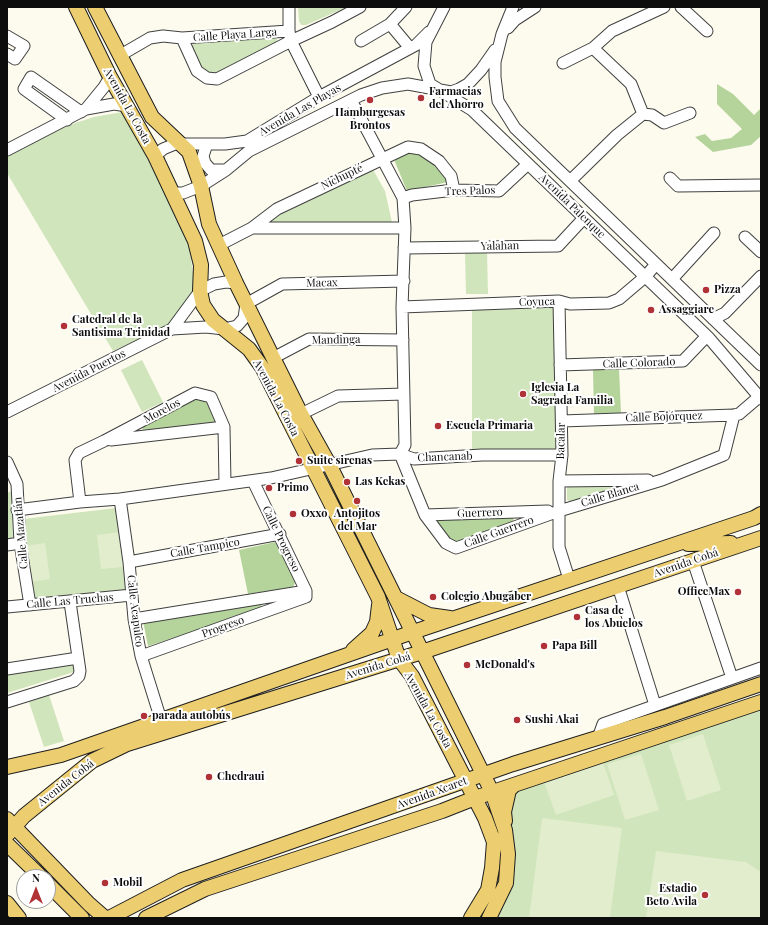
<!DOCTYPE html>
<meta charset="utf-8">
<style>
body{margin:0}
#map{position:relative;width:768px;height:925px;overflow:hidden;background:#fdfbee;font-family:"Playfair Display",serif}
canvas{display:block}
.frame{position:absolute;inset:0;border:8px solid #0d0d0d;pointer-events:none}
.north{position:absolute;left:16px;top:869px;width:40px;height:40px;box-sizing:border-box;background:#fff;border:1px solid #9e9e9e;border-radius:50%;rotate:0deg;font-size:11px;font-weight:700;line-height:16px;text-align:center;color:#0d0d0d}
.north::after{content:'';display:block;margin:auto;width:14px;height:18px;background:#b03237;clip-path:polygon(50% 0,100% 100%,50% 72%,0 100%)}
</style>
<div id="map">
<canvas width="768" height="925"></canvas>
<div class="frame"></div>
<div class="north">N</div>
</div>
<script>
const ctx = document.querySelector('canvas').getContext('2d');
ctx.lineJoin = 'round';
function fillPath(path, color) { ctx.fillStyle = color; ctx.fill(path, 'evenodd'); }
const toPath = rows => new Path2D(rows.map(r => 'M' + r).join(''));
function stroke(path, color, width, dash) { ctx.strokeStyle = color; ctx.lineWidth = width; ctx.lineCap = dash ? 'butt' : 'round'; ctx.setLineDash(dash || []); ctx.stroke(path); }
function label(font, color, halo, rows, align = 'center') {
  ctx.font = font + ' "Playfair Display",serif'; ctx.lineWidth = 4; ctx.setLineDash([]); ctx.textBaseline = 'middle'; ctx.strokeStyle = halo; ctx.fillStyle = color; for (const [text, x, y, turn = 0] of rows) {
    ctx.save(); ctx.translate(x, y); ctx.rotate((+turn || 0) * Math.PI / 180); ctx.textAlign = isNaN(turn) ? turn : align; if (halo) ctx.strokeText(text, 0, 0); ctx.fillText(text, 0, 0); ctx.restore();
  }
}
const green = toPath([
 [298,7,347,7,306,25,301,25,299,21],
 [272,37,277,39,276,45,216,74,210,74,201,68,191,48,193,44,198,42],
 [128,111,189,243,195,290,169,325,113,351,7,173,7,155,63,127,94,117],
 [372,168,385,191,393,227,260,225,280,213],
 [487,251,488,294,466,294,465,252],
 [554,305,558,451,472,452,472,308],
 [142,360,163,402,142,412,121,370],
 [620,482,621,488,572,502,567,500,567,483],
 [12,491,13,540,7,540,7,493],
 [116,508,126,591,33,602,23,519],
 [77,663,74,672,7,693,7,673],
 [49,695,64,741,44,747,29,702],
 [761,704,761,918,494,918,499,911,507,820,516,788]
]);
const forest = toPath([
 [717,84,733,94,754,115,761,108,761,136,751,145,713,152,695,137,705,134,712,141,731,138,742,129,717,104],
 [415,152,441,169,448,182,407,191,393,157,404,153],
 [619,369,621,413,594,414,593,370],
 [190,398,208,400,214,413,215,423,143,430,142,426],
 [513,517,514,523,452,544,432,521,437,518],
 [275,542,297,579,293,587,248,594,239,550],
 [261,604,263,609,148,646,143,621]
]);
const pitch = toPath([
 [119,532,123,567,101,569,97,535],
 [45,543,50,579,31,582,26,546],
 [703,734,721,790,687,801,669,745],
 [641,754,659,810,625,820,607,764],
 [603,762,614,795,556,815,544,782],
 [542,818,622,828,610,918,529,918],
 [656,851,746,862,761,872,761,918,646,918]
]);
const minor = toPath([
 [289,7,289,31,291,41,319,97],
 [406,7,390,24,410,48],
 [444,7,426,42,424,66,430,84,472,110,709,338,761,399],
 [513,7,502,34,495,62,495,77,498,101,515,128,761,365],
 [681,7,707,31],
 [508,28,515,20,535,7],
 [7,36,24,46,15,59,7,54],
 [182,38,197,71,207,78,217,79,291,41,332,22,360,7],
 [361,41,390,24],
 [593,48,612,31,664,7],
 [119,56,150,38,163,36,182,38,289,31],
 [563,63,593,48,631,84,643,114],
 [351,100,403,198,405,228,402,307,405,445,400,454,425,515,446,543,456,548,559,511,662,480,724,455,734,415],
 [86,109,114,104,127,106],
 [67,120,24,89,31,77,81,112],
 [207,144,203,156,205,163,211,170,226,170],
 [7,150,86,109,104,87,110,77],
 [155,156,163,149,175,144,225,144,247,141,319,97,416,45,429,32],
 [670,178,678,186,761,185],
 [570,181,617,135,643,114,652,115,664,123,690,113],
 [172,193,183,193,201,186,226,170,249,151,361,95,382,88,408,84,451,92,459,89,468,84,481,70,495,50],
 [403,198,412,195,454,190,499,191,528,164],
 [252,228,405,228],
 [745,237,761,252],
 [219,245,252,228,277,209,408,147,421,149,439,161,451,176,454,190],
 [404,248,558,246,584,218],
 [672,279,714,233],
 [559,301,562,455,559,481,559,547,569,579],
 [402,307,559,301,570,304,609,303,619,299,646,276,656,264],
 [713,319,725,313,761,276],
 [172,329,200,291,214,284,226,282,236,283],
 [273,358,309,339,403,340],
 [560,365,683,361,704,339,709,338],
 [7,412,172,329,206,327,224,329,237,326,244,318,246,304,282,284,404,281],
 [301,414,338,396,404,394],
 [562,421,734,415,739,414,760,396],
 [111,440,224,427],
 [7,462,17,484,20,543,30,605],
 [559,481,648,480],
 [120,499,129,562,134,619,141,656,161,720],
 [80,502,75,460,79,453,104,441,195,393,211,397,224,427,225,484],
 [17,510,80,502,120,499,271,478,372,455,400,454,414,459,482,455,562,455],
 [425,515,548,511],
 [7,545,20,543],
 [693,561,732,678],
 [129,562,280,534],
 [618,586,655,705],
 [7,607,132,595],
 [134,619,306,591],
 [141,656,306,597,306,591,253,481],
 [7,669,78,658],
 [7,702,74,681,79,676,80,671,70,602],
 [598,738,603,724,761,668]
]);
const major = toPath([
 [76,7,110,77,155,156,195,241,201,265,200,291,203,305,213,320,249,349,262,367,378,597,399,659,412,676,485,818,494,842,492,868,488,890,471,918],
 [95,7,152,117,189,152,201,186,209,224,236,283,301,414,330,466,492,792,505,830,508,854,506,883,489,918],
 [688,544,731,543],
 [396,598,429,615,450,618],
 [353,650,372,633,377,622,379,605],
 [7,767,61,755,413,632,754,518,761,514],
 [7,819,89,904,105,918],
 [505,821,504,812,509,790,513,786],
 [7,835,24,816,92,761,127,744,422,652,761,538],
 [7,844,41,877],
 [48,884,82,918],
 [7,903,19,918],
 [109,918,182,880,513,764,665,717,761,684],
 [146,918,205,889,442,811,475,798,761,702]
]);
const markers = [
 [421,98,4,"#b03237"],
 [370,100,4,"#b03237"],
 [706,290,4,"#b03237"],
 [651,310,4,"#b03237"],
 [64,326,4,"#b03237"],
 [523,394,4,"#b03237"],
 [438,426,4,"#b03237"],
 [299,461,4,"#b03237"],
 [347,482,4,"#b03237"],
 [269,488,4,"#b03237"],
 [357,501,4,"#b03237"],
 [293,514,4,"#b03237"],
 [738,592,4,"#b03237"],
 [433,597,4,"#b03237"],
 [577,617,4,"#b03237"],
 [544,646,4,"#b03237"],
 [467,665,4,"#b03237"],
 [144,716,4,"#b03237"],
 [517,720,4,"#b03237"],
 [209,777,4,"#b03237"],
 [105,883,4,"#b03237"],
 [705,895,4,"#b03237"]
];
const streetNames = [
 ["Calle Playa Larga",235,35,-4],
 ["Avenida La Costa",127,106,61],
 ["Avenida Las Playas",300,110,-30],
 ["Nichupté",342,177,-26],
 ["Tres Palos",470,191,-2],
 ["Avenida Palenque",572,206,44],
 ["Yalahan",500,246,-1],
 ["Macax",322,283,-1],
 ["Coyuca",537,302,-2],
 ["Mandinga",336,340,-1],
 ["Calle Colorado",639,363,-2],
 ["Avenida Puertos",89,371,-27],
 ["Avenida La Costa",276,398,62],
 ["Morelos",162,411,-28],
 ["Calle Bojórquez",664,417,-2],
 ["Bacalar",561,441,-89],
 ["Chancanab",445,457,-2],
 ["Calle Blanca",610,495,-17],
 ["Guerrero",480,513,-2],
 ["Calle Guerrero",499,532,-20],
 ["Calle Mazatlán",21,533,-95],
 ["Calle Progreso",281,539,64],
 ["Calle Tampico",205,548,-10],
 ["Avenida Cobá",686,563,-19],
 ["Calle Las Truchas",70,601,-5],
 ["Calle Acapulco",135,611,83],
 ["Progreso",223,627,-20],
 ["Avenida Cobá",378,666,-17],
 ["Avenida La Costa",428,710,61],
 ["Avenida Cobá",66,783,-38],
 ["Avenida Xcaret",432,793,-20]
];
const poiNames = [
 ["Farmacias",429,92],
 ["del Ahorro",429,105],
 ["Hamburgesas",370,113,"center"],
 ["Brontos",370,126,"center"],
 ["Pizza",714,290],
 ["Assaggiare",659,310],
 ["Catedral de la",72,320],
 ["Santisima Trinidad",72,333],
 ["Iglesia La",531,388],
 ["Sagrada Familia",531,401],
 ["Escuela Primaria",446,426],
 ["Suite sirenas",307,461],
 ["Las Kekas",355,482],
 ["Primo",277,488],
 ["Oxxo",301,514],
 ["Antojitos",357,514,"center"],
 ["del Mar",357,527,"center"],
 ["OfficeMax",730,592,"right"],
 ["Colegio Abugaber",441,597],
 ["Casa de",585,611],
 ["los Abuelos",585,624],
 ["Papa Bill",552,646],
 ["McDonald's",475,665],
 ["parada autobús",152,716],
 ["Sushi Akai",525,720],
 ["Chedraui",217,777],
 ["Mobil",113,883],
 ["Estadio",697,889,"right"],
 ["Beto Avila",697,902,"right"]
];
fillPath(green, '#d0e5bb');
fillPath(forest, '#b5d49c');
fillPath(pitch, '#e1edcc');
stroke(minor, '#404040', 13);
stroke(major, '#1e1e1e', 16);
stroke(minor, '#fff', 11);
stroke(major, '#ecce70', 14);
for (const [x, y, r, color] of markers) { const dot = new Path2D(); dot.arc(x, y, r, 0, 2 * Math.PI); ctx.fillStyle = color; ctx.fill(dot); stroke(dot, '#fff', 1.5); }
label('11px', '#0d0d0d', '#fff', streetNames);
label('bold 11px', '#0d0d0d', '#fff', poiNames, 'left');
</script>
